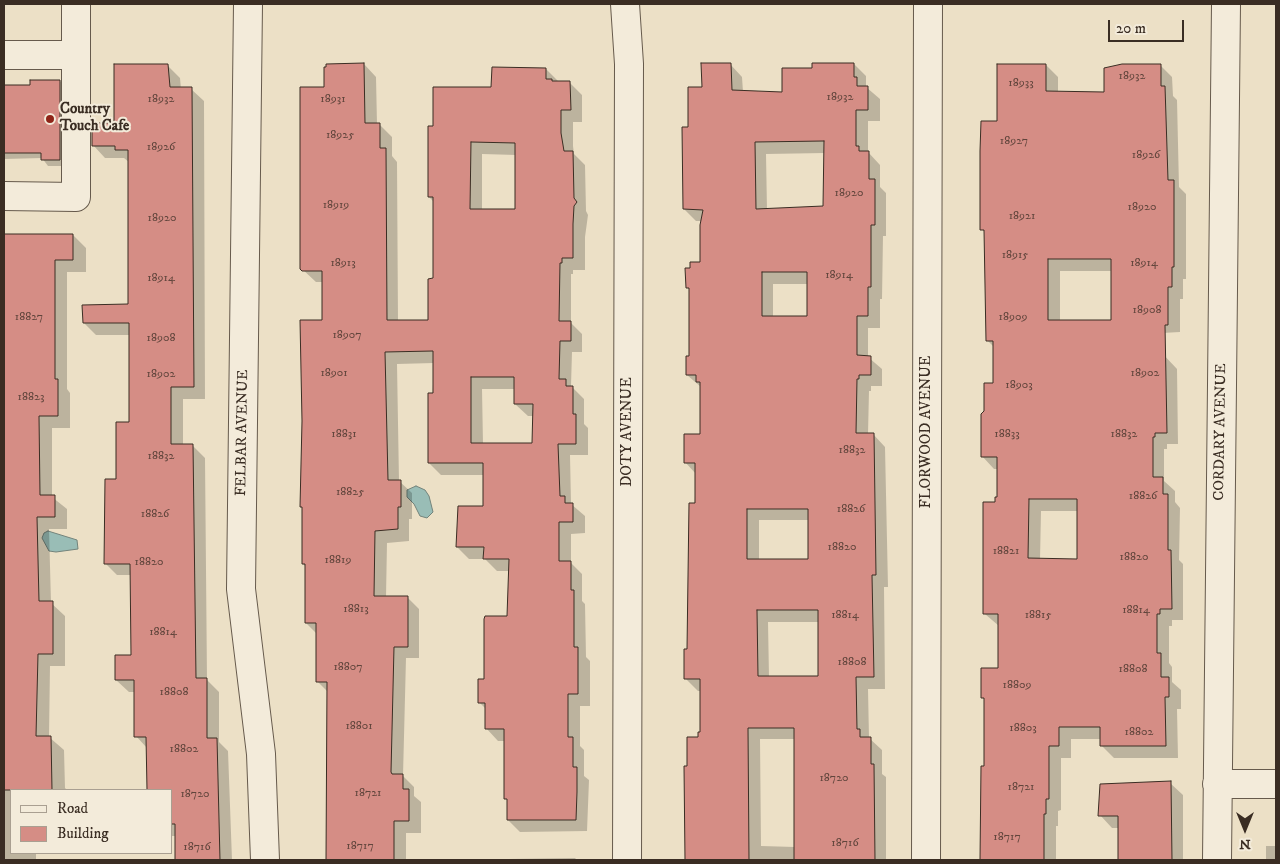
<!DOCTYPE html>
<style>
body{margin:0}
#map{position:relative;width:1280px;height:864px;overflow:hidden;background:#ece0c6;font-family:"IM FELL DW Pica",serif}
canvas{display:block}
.frame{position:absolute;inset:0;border:5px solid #3a2d23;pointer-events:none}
.legend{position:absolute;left:10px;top:789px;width:162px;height:65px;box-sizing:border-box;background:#f3ebda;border:1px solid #a99f91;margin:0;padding:6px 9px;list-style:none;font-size:15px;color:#3a2d23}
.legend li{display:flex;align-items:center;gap:10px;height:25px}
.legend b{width:25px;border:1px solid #a99f91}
.north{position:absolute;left:1220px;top:804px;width:50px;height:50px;-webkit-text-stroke:4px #f3ebda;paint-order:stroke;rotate:180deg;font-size:14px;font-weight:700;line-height:20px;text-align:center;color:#3a2d23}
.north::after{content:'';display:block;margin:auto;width:18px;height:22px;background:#3a2d23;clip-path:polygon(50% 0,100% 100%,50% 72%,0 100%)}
.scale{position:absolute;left:1108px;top:20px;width:76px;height:22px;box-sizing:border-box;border:2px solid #3a2d23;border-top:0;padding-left:6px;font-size:15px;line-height:18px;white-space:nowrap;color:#3a2d23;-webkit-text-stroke:4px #f3ebda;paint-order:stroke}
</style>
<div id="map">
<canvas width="1280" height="864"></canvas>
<div class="frame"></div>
<ul class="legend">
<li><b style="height:6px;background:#f3ebda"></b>Road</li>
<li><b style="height:14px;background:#d58d85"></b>Building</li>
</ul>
<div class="north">N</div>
<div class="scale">20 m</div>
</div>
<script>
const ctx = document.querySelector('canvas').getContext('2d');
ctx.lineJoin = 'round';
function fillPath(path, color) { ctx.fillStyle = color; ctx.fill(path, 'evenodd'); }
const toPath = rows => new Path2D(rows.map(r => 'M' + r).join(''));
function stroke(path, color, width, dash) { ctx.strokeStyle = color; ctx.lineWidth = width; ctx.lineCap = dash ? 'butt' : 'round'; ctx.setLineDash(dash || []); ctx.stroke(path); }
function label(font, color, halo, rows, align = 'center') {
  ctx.font = font + ' "IM FELL DW Pica",serif'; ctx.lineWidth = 4; ctx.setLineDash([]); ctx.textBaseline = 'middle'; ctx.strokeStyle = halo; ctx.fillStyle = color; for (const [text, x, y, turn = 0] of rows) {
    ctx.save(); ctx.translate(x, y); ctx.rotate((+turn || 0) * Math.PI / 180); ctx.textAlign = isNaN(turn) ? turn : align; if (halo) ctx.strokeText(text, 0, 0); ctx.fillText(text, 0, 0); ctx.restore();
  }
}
const water = toPath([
 [416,486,425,490,429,496,433,512,427,518,420,516,414,504,407,497,407,490,416,486],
 [48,531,77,540,78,549,56,552,49,551,42,538,44,533,48,531]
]);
const shadow = toPath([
 [364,64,376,77,377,124,379,124,392,137,392,156,397,162,398,321,429,321,434,280,434,202,429,197,434,127,493,88,546,69,558,81,570,83,582,95,582,122,573,122,573,146,574,154,585,165,586,211,588,215,585,237,585,270,573,270,573,274,571,274,571,323,582,334,582,352,572,352,571,386,584,399,584,424,588,428,588,455,570,455,571,504,585,516,585,533,571,534,571,563,582,574,582,601,585,604,586,657,590,661,590,706,580,706,580,746,584,750,584,776,589,780,587,831,520,832,508,820,505,741,498,741,486,728,486,709,479,702,508,618,510,571,497,571,485,559,469,559,457,547,485,507,484,475,441,475,429,463,434,363,397,364,399,481,412,493,412,519,409,519,409,541,387,543,386,597,407,597,419,609,419,658,406,658,403,776,414,787,414,796,421,802,421,833,406,833,406,860,327,860,328,692,317,681,317,634,306,623,306,567,303,564,303,509,301,507,323,321,323,282,316,282,301,268,325,88],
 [482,154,516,155,516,210,482,210],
 [482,389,515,389,515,404,528,416,534,416,534,444,483,444],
 [730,64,742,77,743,92,783,93,814,69,854,64,866,76,866,87,880,99,880,121,868,121,868,152,880,165,880,187,886,193,886,236,883,236,882,299,880,299,880,328,868,328,868,357,882,369,882,386,871,386,871,391,869,391,868,434,873,434,885,447,888,587,884,587,885,689,868,689,869,738,882,750,882,774,886,777,886,860,685,860,685,767,688,767,702,734,702,691,698,691,686,679,696,474,685,462,701,435,701,387,687,375,690,357,690,290,687,287,691,269,701,263,702,221,696,221,684,209,689,128,703,88],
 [825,153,824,208,767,210,766,154],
 [773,284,809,284,809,317,773,317],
 [759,520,809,520,809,561,759,561],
 [768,622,819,622,819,677,769,677],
 [760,739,795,739,795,847,761,846],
 [1046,65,1058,77,1058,93,1105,93,1160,65,1172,77,1173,96,1177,100,1179,187,1186,194,1186,279,1183,279,1183,299,1180,299,1180,332,1144,334,1177,369,1178,444,1167,444,1167,449,1164,449,1164,481,1175,491,1175,502,1180,508,1179,560,1183,564,1183,620,1172,620,1172,626,1169,626,1169,663,1172,667,1172,682,1181,690,1181,709,1177,709,1178,758,1114,758,1101,745,1101,739,1071,739,1071,758,1061,758,1061,810,1058,811,1058,826,1056,826,1056,860,982,860,982,767,985,767,985,700,982,697,999,669,999,626,985,614,996,503,999,498,999,469,994,469,982,456,985,411,994,384,994,347,987,340,985,233,982,229,998,122],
 [1060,271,1112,271,1112,321,1060,321],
 [1041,511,1078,511,1078,561,1040,560],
 [168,66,180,78,181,89,191,89,204,101,205,399,183,399,183,445,192,445,205,458,207,680,219,692,219,742,228,751,232,860,176,860,176,836,171,836,171,790,147,790,147,748,136,736,136,692,129,692,116,680,132,656,131,575,117,575,105,563,118,480,131,423,130,335,96,335,84,323,130,305,130,163,124,158,105,158,93,145],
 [60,81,66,87,66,166,48,166,42,158,4,159,4,86,31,86],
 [4,235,73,235,86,248,86,272,67,272,67,389,70,393,70,428,52,428,52,497,67,509,67,529,49,529,51,603,65,616,65,666,50,666,49,737,64,750,65,788,67,790,11,790,11,853,36,853,36,860,4,860],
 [1170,783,1183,795,1183,860,1119,860,1119,828,1112,828,1100,815],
 [1266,846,1276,846,1276,860,1266,860],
 [575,858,577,860,508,860,508,859]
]);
const building = toPath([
 [364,63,365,123,380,123,380,148,386,148,387,320,428,320,428,279,433,278,433,197,428,197,428,126,433,126,433,87,491,87,492,67,546,68,546,79,552,79,552,81,570,81,571,110,561,110,561,133,564,151,573,151,574,198,577,202,574,206,573,224,573,258,562,258,562,263,560,263,559,321,571,321,571,341,560,341,559,379,566,379,566,386,573,386,573,414,576,414,576,444,558,444,560,496,565,496,565,503,573,503,573,522,559,522,559,561,571,561,571,590,574,590,574,647,578,647,578,694,568,694,568,737,573,737,573,767,577,767,577,792,576,820,507,820,507,799,504,799,504,729,485,729,485,703,478,703,478,679,484,679,484,619,485,616,507,616,509,559,483,559,484,547,456,547,458,506,483,506,483,463,428,463,428,393,433,393,433,351,385,352,388,480,401,480,401,507,398,507,398,529,375,531,374,596,408,596,408,647,394,647,391,772,392,774,403,774,403,789,409,789,409,821,394,821,394,860,326,860,327,682,316,682,316,623,305,623,305,564,302,564,302,507,300,507,302,421,300,320,322,320,322,271,302,271,300,269,300,87,324,87,324,67,326,67,326,64,364,63],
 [471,142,515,143,515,209,470,209,471,142],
 [471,377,514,377,514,404,533,404,532,443,471,443,471,377],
 [701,63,731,63,732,90,782,92,782,68,812,68,812,63,854,63,854,77,857,77,857,86,868,86,868,110,856,110,856,146,859,146,859,151,869,151,869,179,875,179,875,225,871,225,871,287,868,287,868,316,857,316,857,355,871,356,871,375,859,375,859,379,857,379,856,433,874,433,876,575,872,575,874,677,856,677,857,729,860,729,860,737,871,737,871,764,874,764,875,860,794,860,794,728,748,728,749,860,685,860,684,766,687,766,687,737,698,737,698,732,700,732,700,679,684,679,684,649,687,649,689,503,695,503,695,463,684,463,684,434,700,434,700,382,696,382,696,375,686,375,686,356,689,356,689,288,686,288,685,268,690,268,690,262,700,262,700,225,703,210,683,209,682,127,688,127,688,87,702,87,701,63],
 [824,141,823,206,756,209,755,142,824,141],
 [762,272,807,272,807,316,762,316,762,272],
 [747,509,808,509,808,559,747,559,747,509],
 [757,610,818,610,818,676,758,676,757,610],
 [114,64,168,64,170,87,192,87,194,387,171,387,171,444,193,444,196,678,207,678,207,738,217,738,220,860,175,860,175,824,171,824,171,790,147,790,146,737,134,737,134,680,115,680,115,655,131,655,130,564,104,564,105,479,116,479,116,422,129,422,129,323,83,323,82,305,128,304,128,150,115,150,115,146,92,146,92,123,114,123,114,64],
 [997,64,1046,64,1046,91,1104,92,1104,68,1122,64,1161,64,1161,86,1165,86,1168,180,1174,180,1174,267,1172,267,1172,287,1168,287,1168,325,1165,325,1167,433,1155,433,1155,437,1153,437,1153,477,1163,477,1163,494,1168,494,1168,550,1171,550,1172,609,1160,609,1160,614,1157,614,1157,653,1161,653,1161,677,1169,677,1169,697,1165,697,1166,746,1100,746,1100,727,1059,727,1059,746,1049,746,1049,799,1046,799,1046,814,1044,814,1044,860,980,860,981,766,984,766,984,698,981,698,981,668,998,668,998,614,983,614,983,502,995,502,995,497,997,497,997,457,981,457,981,414,984,411,984,383,993,383,993,341,986,341,984,230,980,230,980,151,981,121,997,121,997,64],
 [1048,259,1111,259,1111,320,1048,320,1048,259],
 [1029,499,1077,499,1077,559,1028,558,1029,499],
 [30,80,60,80,60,160,41,160,41,153,4,153,4,85,30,85,30,80],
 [4,234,73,234,73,260,55,260,55,379,58,379,58,416,39,416,40,495,55,495,55,517,37,517,39,601,53,601,53,654,38,654,36,736,51,736,52,790,4,790,4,234],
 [1171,781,1172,860,1118,860,1118,816,1098,816,1100,784,1171,781]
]);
const minor = toPath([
 [248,4,241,589,261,754,265,860],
 [625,4,629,64,627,860],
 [4,55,76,55],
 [4,196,76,197,76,4],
 [1217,784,1276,784],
 [926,860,928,4],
 [1217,860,1226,4]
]);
const markers = [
 [50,119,5,"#8f2418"]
];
const numberNames = [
 ["18932",1132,77],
 ["18933",1021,84],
 ["18932",840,98],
 ["18932",161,100],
 ["18931",333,100],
 ["18925",340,136],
 ["18927",1014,142],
 ["18926",161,148],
 ["18926",1146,156],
 ["18920",849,194],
 ["18919",336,206],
 ["18920",1142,208],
 ["18921",1022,217],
 ["18920",162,219],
 ["18915",1015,256],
 ["18913",343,264],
 ["18914",1144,264],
 ["18914",839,276],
 ["18914",161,279],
 ["18908",1147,311],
 ["18827",29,318],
 ["18909",1013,318],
 ["18907",347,336],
 ["18908",161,339],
 ["18901",334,374],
 ["18902",1145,374],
 ["18902",161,375],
 ["18903",1019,386],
 ["18823",31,398],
 ["18831",344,435],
 ["18833",1007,435],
 ["18832",1124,435],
 ["18832",852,451],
 ["18832",161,457],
 ["18825",350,493],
 ["18826",1143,497],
 ["18826",851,510],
 ["18826",155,515],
 ["18820",842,548],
 ["18821",1006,552],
 ["18820",1134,558],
 ["18819",338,561],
 ["18820",149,563],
 ["18813",356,610],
 ["18814",1136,611],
 ["18814",845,616],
 ["18815",1038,616],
 ["18814",163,633],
 ["18808",852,663],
 ["18807",348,668],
 ["18808",1133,670],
 ["18809",1017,686],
 ["18808",174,693],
 ["18801",359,727],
 ["18803",1023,729],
 ["18802",1139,733],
 ["18802",184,750],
 ["18720",834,779],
 ["18721",1021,788],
 ["18721",368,794],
 ["18720",195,795],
 ["18717",1007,838],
 ["18716",845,844],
 ["18717",360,847],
 ["18716",197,848]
];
const poiNames = [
 ["Country",60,110],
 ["Touch Cafe",60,127]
];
const streetNames = [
 ["DOTY AVENUE",628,432,-90],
 ["FLORWOOD AVENUE",927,432,-90],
 ["CORDARY AVENUE",1221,432,-89],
 ["FELBAR AVENUE",243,433,-89]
];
fillPath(water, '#99bdb6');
stroke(water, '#73837b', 1);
fillPath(shadow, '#0003');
fillPath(building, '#d58d85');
stroke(building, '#3a2d23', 1);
stroke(minor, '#665a4c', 30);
stroke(minor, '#f3ebda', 28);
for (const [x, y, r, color] of markers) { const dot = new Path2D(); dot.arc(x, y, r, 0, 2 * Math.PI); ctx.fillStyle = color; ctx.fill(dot); stroke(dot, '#f3ebda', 2); }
label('12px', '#61453c', null, numberNames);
label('bold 15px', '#3a2d23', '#f3ebda', poiNames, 'left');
label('15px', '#3a2d23', '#f3ebda', streetNames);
</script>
